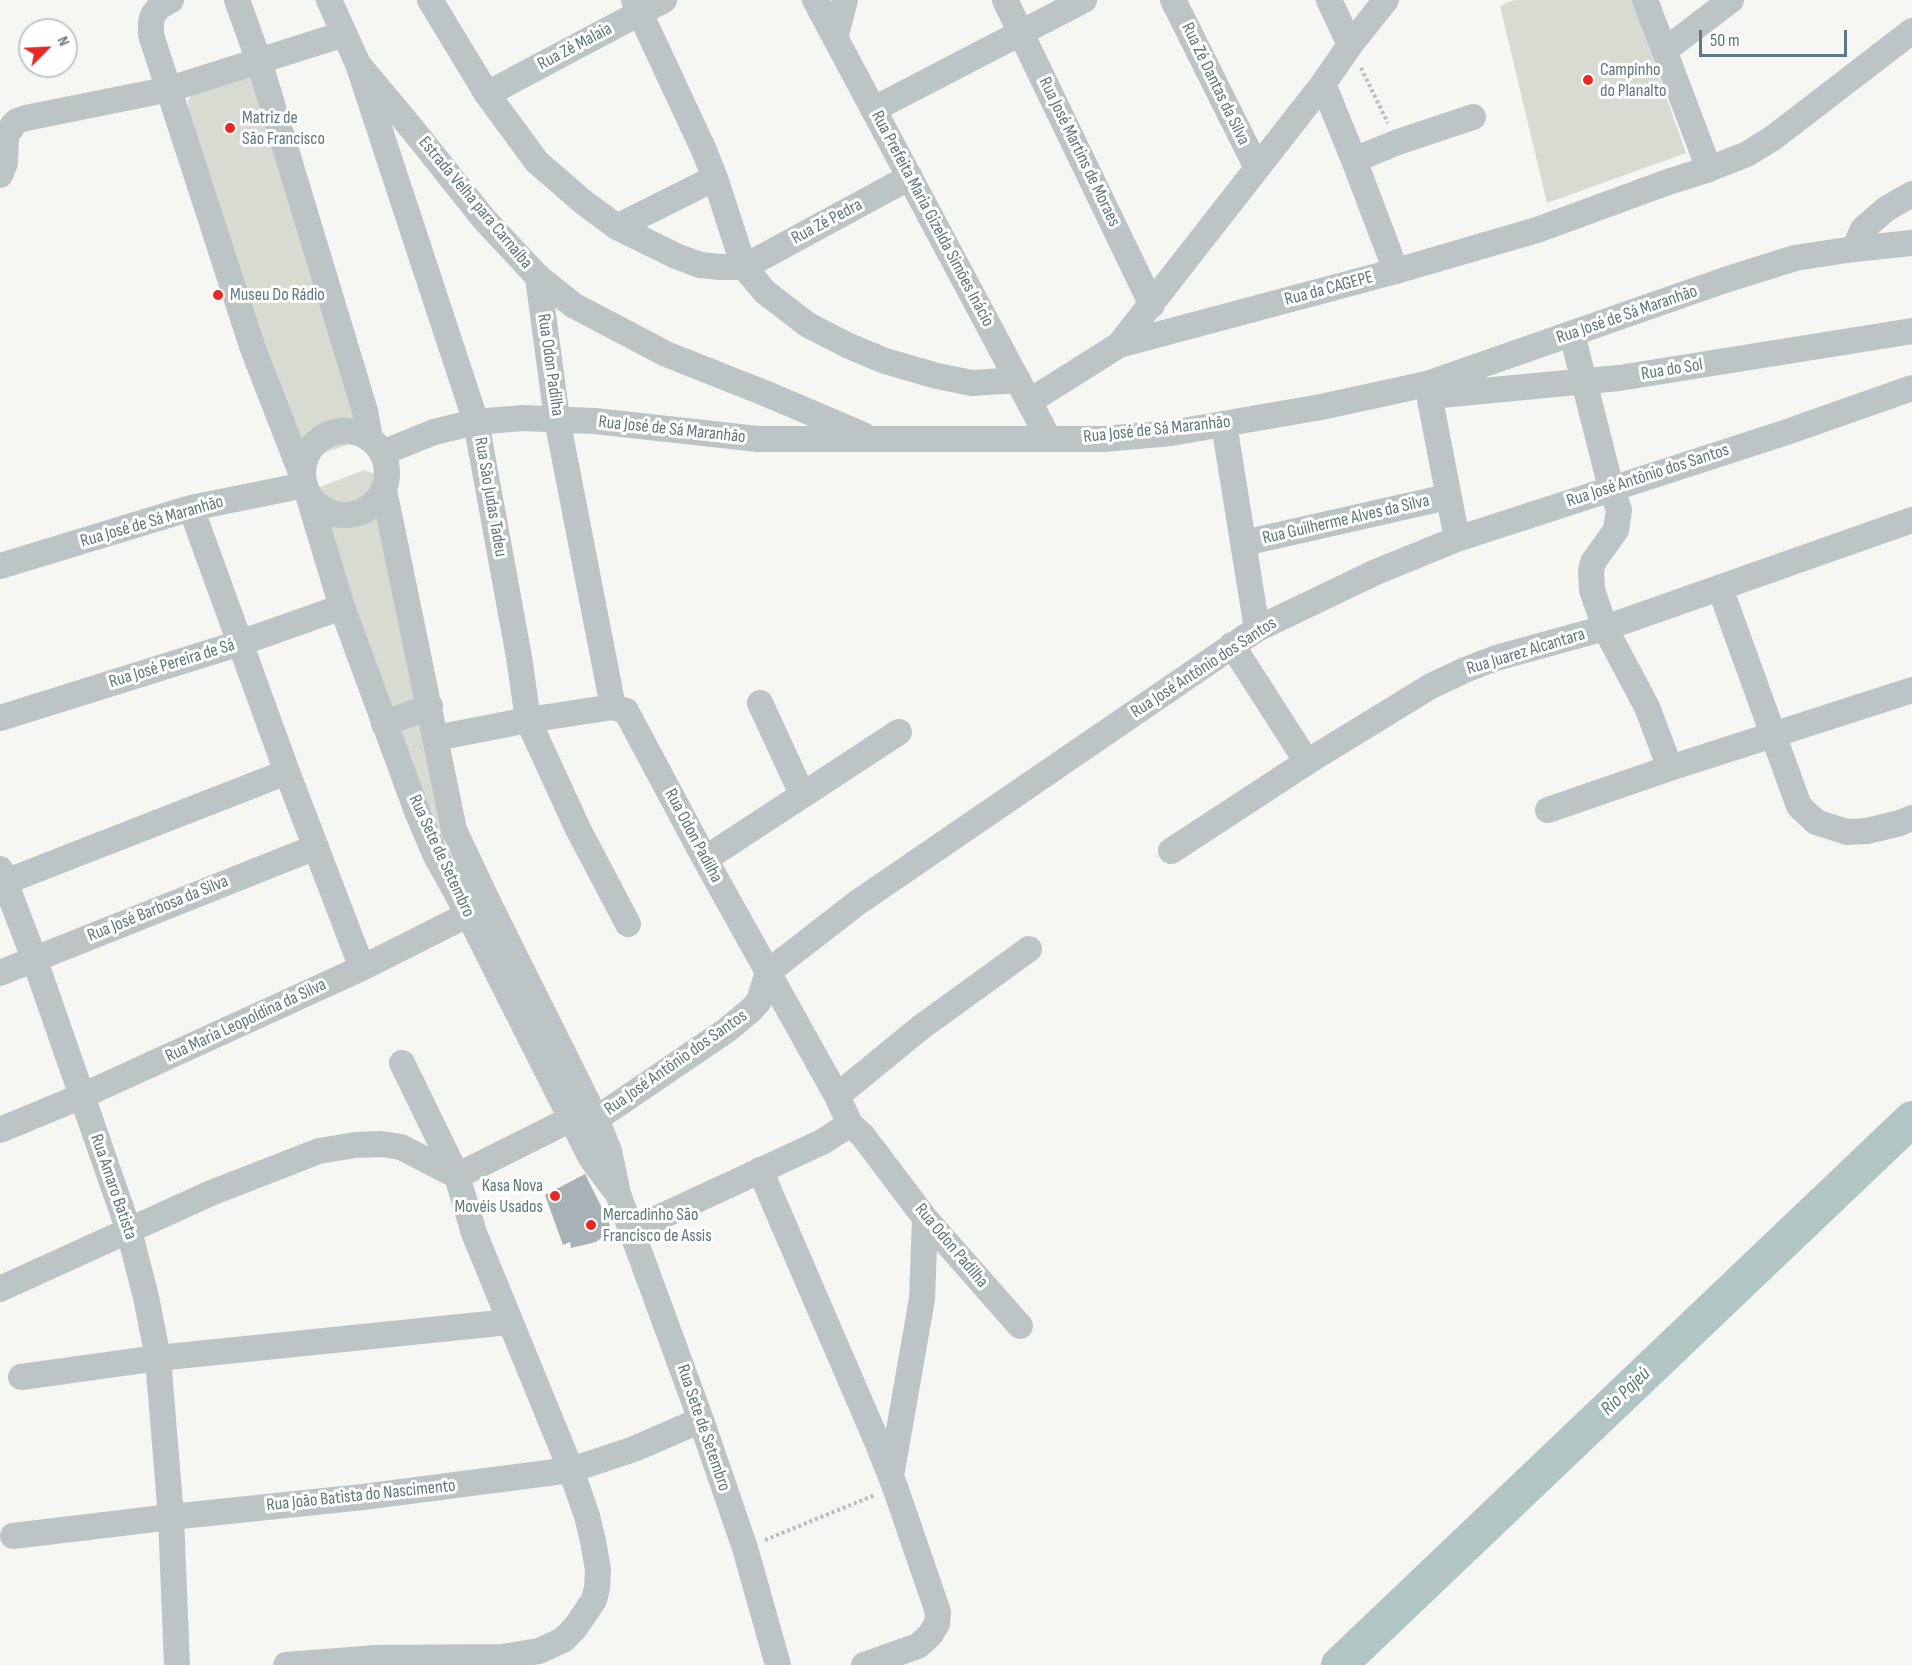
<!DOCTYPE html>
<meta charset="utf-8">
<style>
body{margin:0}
#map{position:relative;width:1912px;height:1665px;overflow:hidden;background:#f6f6f3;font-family:"Sofia Sans Condensed",sans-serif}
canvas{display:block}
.north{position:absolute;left:18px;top:18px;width:60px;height:60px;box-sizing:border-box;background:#fff;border:2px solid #bfc9cc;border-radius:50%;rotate:66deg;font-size:16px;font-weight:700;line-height:24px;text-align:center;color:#60787f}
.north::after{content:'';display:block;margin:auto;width:21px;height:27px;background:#e82822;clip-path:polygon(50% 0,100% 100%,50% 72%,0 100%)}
.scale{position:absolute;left:1699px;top:30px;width:148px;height:27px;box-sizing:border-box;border:3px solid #60787f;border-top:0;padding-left:8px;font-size:18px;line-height:21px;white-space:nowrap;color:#60787f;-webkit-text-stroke:4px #fff;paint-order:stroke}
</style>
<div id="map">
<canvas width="1912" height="1665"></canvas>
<div class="north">N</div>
<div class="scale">50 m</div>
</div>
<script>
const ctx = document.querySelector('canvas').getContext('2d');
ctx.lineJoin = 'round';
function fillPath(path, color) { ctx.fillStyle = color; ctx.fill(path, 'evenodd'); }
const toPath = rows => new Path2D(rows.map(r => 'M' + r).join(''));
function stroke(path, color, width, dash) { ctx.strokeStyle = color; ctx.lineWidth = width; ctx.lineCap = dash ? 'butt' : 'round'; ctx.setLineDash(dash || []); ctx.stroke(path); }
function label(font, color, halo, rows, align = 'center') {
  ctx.font = font + ' "Sofia Sans Condensed",sans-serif'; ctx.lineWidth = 6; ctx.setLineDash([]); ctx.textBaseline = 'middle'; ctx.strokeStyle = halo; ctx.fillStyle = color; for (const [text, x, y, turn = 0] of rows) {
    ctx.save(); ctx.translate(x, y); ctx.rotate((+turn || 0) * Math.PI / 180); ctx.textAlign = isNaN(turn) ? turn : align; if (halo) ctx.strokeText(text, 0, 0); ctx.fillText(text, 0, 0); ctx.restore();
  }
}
const green = toPath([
 [1514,0,1632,0,1686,153,1547,203,1500,6],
 [252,76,362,431,358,441,312,457,302,452,259,331,189,124,188,101,195,90],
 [364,470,375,474,430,767,448,839,440,843,316,497,320,487]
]);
const river = toPath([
 [1339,1665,1912,1119]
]);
const building = toPath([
 [585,1174,603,1210,612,1230,596,1242,571,1248,570,1242,563,1245,545,1195]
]);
const path = toPath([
 [1361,68,1388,123],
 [765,1540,875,1495]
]);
const minor = toPath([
 [171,0,159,7,153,15,151,22,151,35,253,349,302,475],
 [237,0,259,61,365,411,370,439],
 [329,0,358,64,413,130,484,219,538,277,573,305,666,354,767,394,863,435],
 [430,0,487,94,537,162,582,201,617,227,676,256,700,265,721,267,744,267,910,177],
 [634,0,703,148,715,178,744,267,765,292,808,325,849,346,885,361,937,376,972,383,1018,380],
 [815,0,1049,439],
 [1005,0,1152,305],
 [1173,0,1257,168],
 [1329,0,1350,45],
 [1645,0,1709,169],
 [835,38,845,0],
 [1664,51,1731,0],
 [358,64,476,422,519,657,528,720,578,829,628,924],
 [1323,84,1354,160,1396,271],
 [487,94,664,0],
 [874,109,1084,0],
 [1354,160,1398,142,1473,117],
 [0,175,5,163,6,136,13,125,17,121,26,118,170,89,344,34],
 [617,227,715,178],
 [1854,249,1863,229,1886,209,1912,194],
 [538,277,557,419,613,707,626,711,705,859,837,1096,850,1124,863,1136,925,1218,1020,1326],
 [1572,334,1611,488,1619,510,1616,530,1593,562,1591,571,1592,590,1605,628,1647,707,1670,768],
 [1119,345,1396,271,1537,230,1668,182,1709,169,1747,154,1773,138,1912,31],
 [1427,384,1457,539],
 [1430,396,1619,378,1912,331],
 [1030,401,1119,345,1323,84,1350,45,1386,0],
 [1224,424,1257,629],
 '303 473a42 42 0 1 1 84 0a42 42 0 1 1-84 0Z',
 [382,453,434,432,476,422,523,418,595,421,758,439,1104,439,1171,433,1321,407,1427,384,1725,280,1795,258,1854,249,1912,243],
 [384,490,454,830,489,904,596,1119,609,1151,618,1194,701,1420,745,1548,778,1665],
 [309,498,342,607,418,814,435,854,468,914,591,1158,614,1189],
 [191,508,287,772,362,968],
 [1244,543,1447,497],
 [0,566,191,508,305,485],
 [1720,588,1799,806,1816,822,1847,832,1867,831,1900,823,1912,818],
 [1232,645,1307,762],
 [760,703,802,794],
 [0,718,240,643,342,607],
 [384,724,430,706],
 [436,738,528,720,613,707],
 [1548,810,1670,768,1912,690],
 [1171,851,1307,762,1431,686,1465,670,1496,658,1605,628,1912,520],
 [705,859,899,732],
 [0,869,34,958,129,1231,146,1297,158,1358,171,1517,177,1665],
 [5,882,287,772],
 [0,973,316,847],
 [837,1096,920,1028,1029,949],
 [596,1119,727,1030,752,1009,759,1001,768,972,857,903,1257,629,1376,572,1457,539,1784,433,1912,388],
 [0,1130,82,1096,362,968,483,907],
 [760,1170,876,1439,895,1487,938,1612,937,1624,930,1635,918,1646,864,1665],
 [632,1230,822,1142,850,1124],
 [0,1289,211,1193,319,1151,355,1145,382,1144,401,1147,457,1176,571,1119],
 [21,1377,158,1358,509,1322],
 [891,1476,922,1299,925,1218],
 [13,1536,171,1517,363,1497,571,1470,634,1449,701,1420],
 [286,1665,377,1658,502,1657,539,1651,563,1640,575,1628,594,1600,597,1588,598,1570,593,1541,587,1516,571,1470,474,1233,457,1176,402,1063]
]);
const markers = [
 [1588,80,6,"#e82822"],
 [230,128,6,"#e82822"],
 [218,295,6,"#e82822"],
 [555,1196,6,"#e82822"],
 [591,1225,6,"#e82822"]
];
const streetNames = [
 ["Rua Zé Malaia",575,47,-28],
 ["Rua Zé Dantas da Silva",1215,84,64],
 ["Rua José Martins de Moraes",1079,152,64],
 ["Estrada Velha para Carnaíba",475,203,50],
 ["Rua Prefeita Maria Gizelda Simões Inácio",932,219,62],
 ["Rua Zé Pedra",827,222,-28],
 ["Rua da CAGEPE",1329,289,-15],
 ["Rua José de Sá Maranhão",1627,315,-19],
 ["Rua Odon Padilha",550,365,82],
 ["Rua do Sol",1672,370,-9],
 ["Rua José de Sá Maranhão",672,430,6],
 ["Rua José de Sá Maranhão",1157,430,-6],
 ["Rua José Antônio dos Santos",1648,476,-18],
 ["Rua São Judas Tadeu",490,497,80],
 ["Rua Guilherme Alves da Silva",1346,520,-13],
 ["Rua José de Sá Maranhão",152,522,-16],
 ["Rua Juarez Alcantara",1526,652,-17],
 ["Rua José Pereira de Sá",172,664,-17],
 ["Rua José Antônio dos Santos",1204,668,-33],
 ["Rua Odon Padilha",693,836,62],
 ["Rua Sete de Setembro",441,856,65],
 ["Rua José Barbosa da Silva",158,909,-22],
 ["Rua Maria Leopoldina da Silva",246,1021,-25],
 ["Rua José Antônio dos Santos",676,1063,-35],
 ["Rua Amaro Batista",113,1187,71],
 ["Rua Odon Padilha",951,1246,50],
 ["Rua Sete de Setembro",703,1428,71],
 ["Rua João Batista do Nascimento",361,1496,-6]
];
const poiNames = [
 ["Campinho",1600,70],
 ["do Planalto",1600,91],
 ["Matriz de",242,118],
 ["São Francisco",242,139],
 ["Museu Do Rádio",230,295],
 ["Kasa Nova",543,1186,"right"],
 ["Movéis Usados",543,1207,"right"],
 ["Mercadinho São",603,1215],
 ["Francisco de Assis",603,1236]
];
const waterNames = [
 ["Rio Pajeú",1626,1392,-44]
];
fillPath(green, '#d7dbd2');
stroke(river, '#b2c5c5', 36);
fillPath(building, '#a6b2b5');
stroke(path, '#b7bcbe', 4, [3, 3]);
stroke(minor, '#bdc4c6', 26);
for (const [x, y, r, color] of markers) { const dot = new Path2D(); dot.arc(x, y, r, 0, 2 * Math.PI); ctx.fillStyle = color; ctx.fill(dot); stroke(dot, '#fff', 2); }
label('18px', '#60787f', '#fff', streetNames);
label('18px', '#60787f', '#fff', poiNames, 'left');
label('italic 20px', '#5b787a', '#fff', waterNames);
</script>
